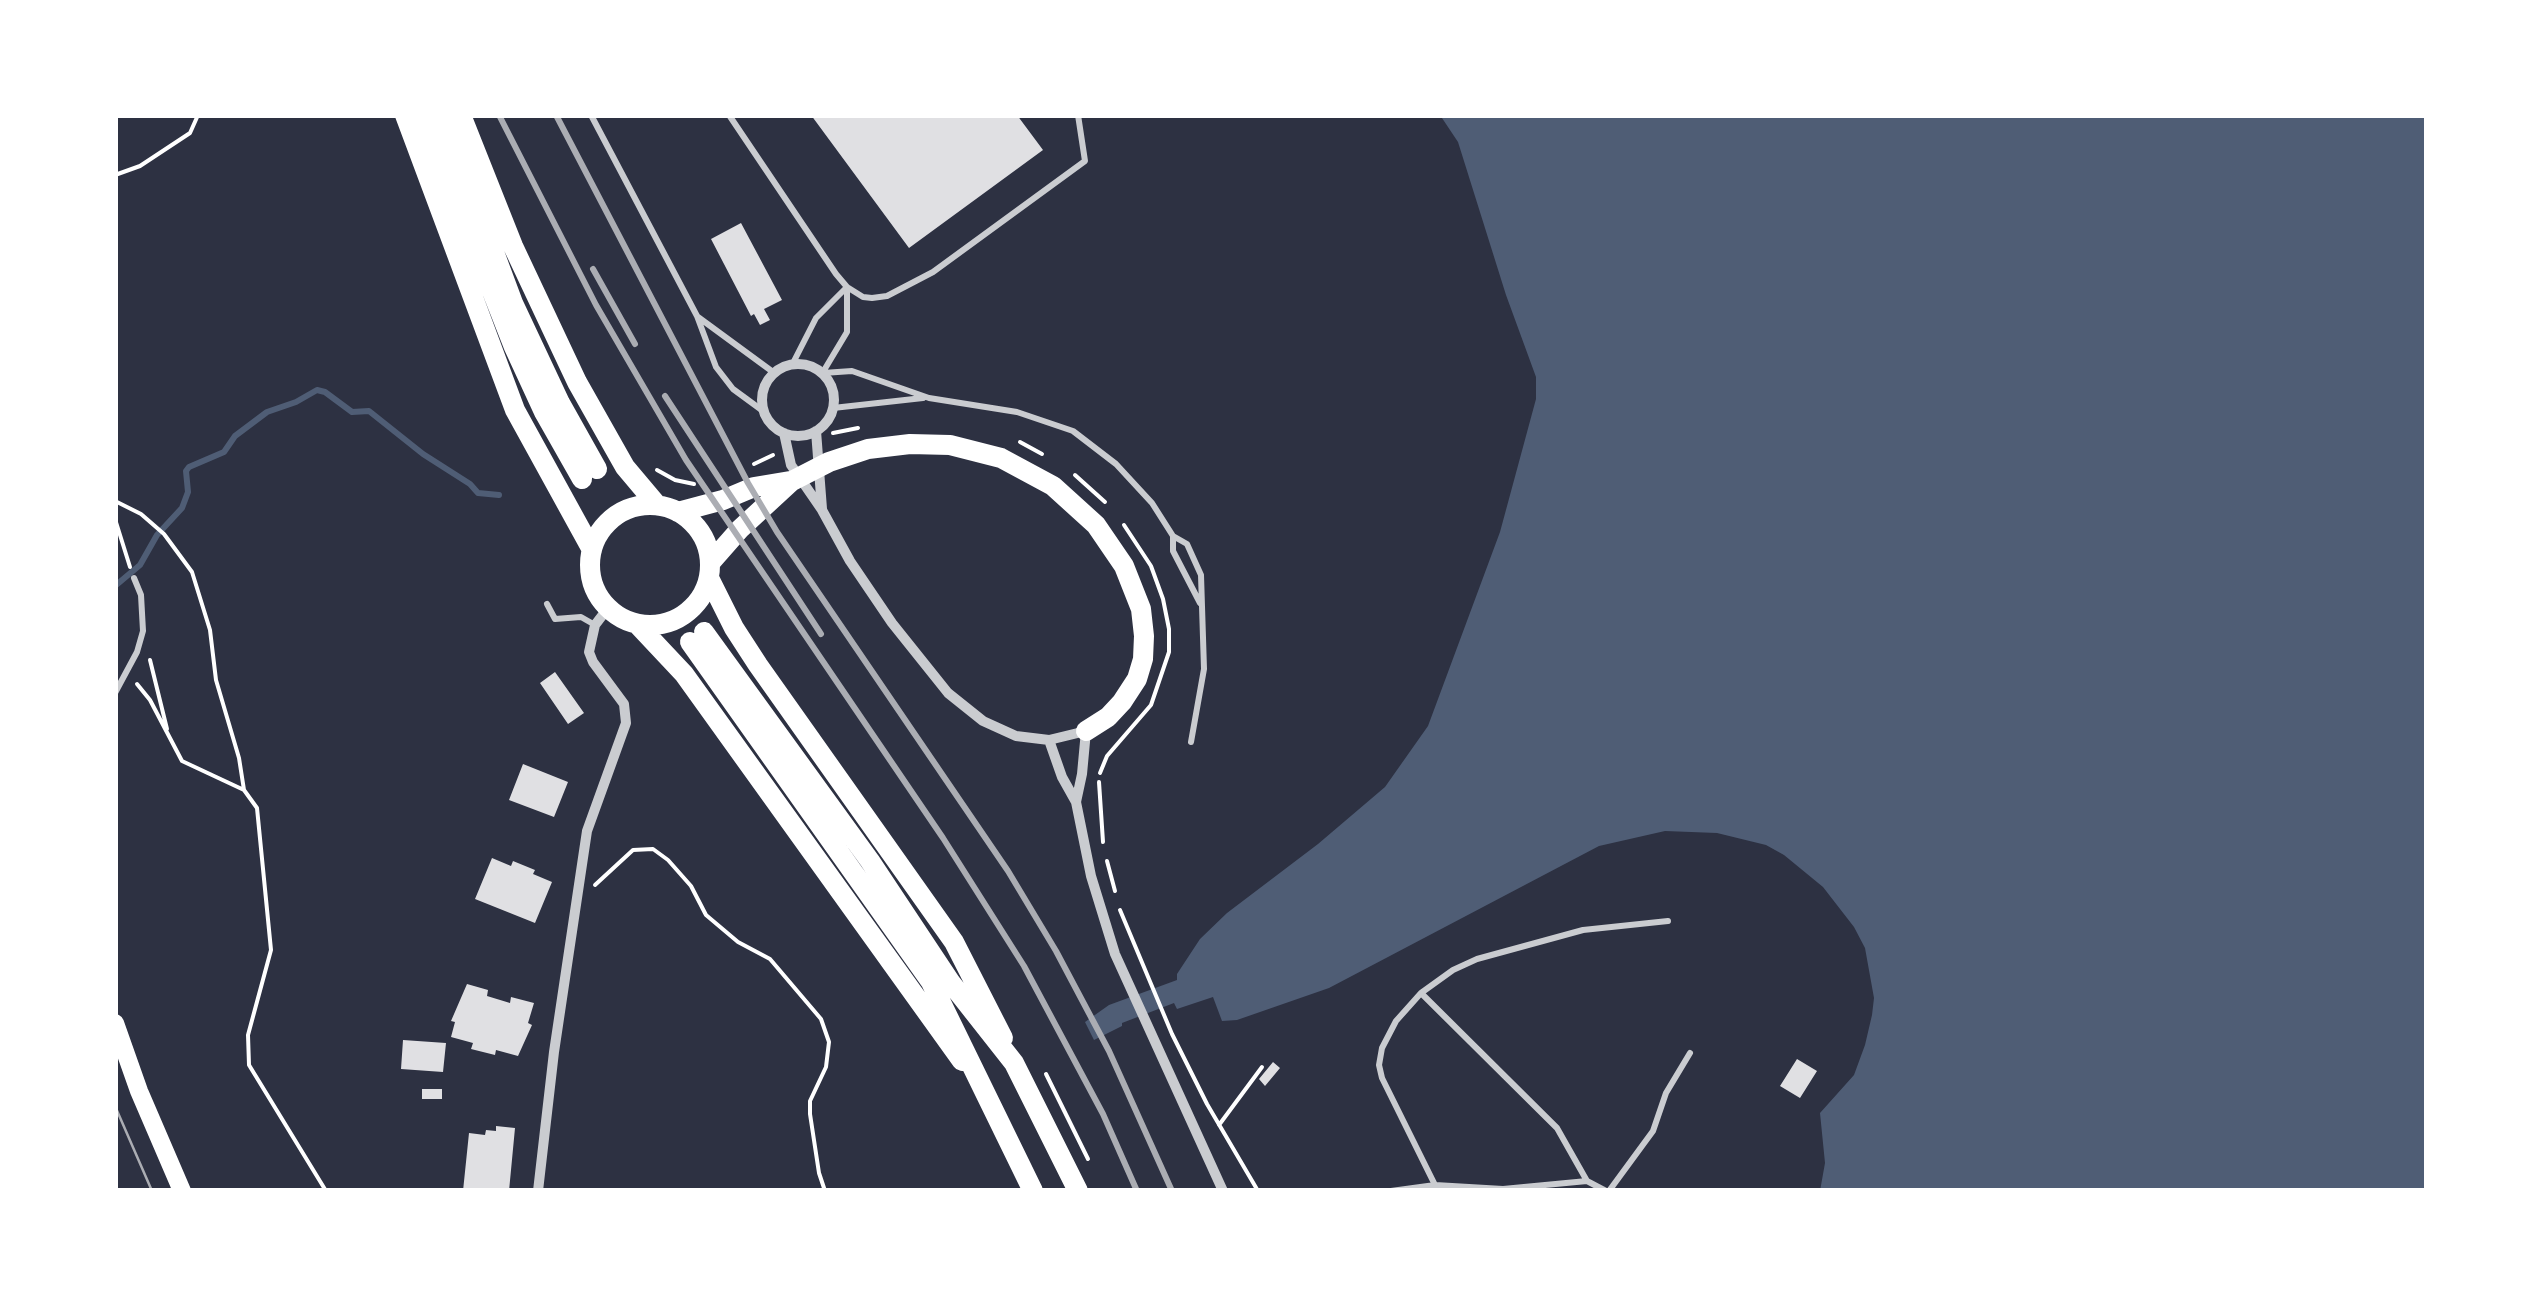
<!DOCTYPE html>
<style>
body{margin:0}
#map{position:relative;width:2542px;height:1306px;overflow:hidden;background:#2d3142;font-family:Mulish,sans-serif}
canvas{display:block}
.frame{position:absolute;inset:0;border:118px solid #fff;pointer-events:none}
</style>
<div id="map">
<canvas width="2542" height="1306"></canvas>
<div class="frame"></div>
</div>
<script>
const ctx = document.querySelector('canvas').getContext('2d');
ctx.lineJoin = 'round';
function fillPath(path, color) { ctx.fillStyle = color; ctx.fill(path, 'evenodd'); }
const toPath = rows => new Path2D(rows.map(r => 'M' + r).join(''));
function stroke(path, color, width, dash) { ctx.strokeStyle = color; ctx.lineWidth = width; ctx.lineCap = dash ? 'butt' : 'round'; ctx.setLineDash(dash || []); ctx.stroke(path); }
const water = toPath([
 [1440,115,2427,115,2427,1191,1820,1191,1825,1163,1820,1113,1854,1075,1865,1045,1872,1015,1874,998,1865,948,1854,927,1823,887,1784,855,1766,845,1717,833,1665,831,1599,846,1329,988,1237,1020,1222,1021,1213,997,1177,1009,1174,1003,1122,1023,1122,1026,1094,1040,1085,1022,1109,1005,1177,980,1177,974,1200,939,1227,913,1318,844,1385,787,1428,726,1500,532,1536,399,1536,377,1506,295,1458,142]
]);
const stream = toPath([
 [115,586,140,565,157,535,182,508,188,492,186,471,189,467,224,452,235,436,267,412,296,402,317,390,325,392,352,412,369,411,423,454,470,484,478,493,499,495]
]);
const building = toPath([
 [811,115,1017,115,1043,150,909,248],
 [741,223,782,300,764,309,770,320,760,325,754,314,751,316,711,239],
 [555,672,584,713,568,724,540,683],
 [523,764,568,782,554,817,509,800],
 [492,858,511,866,513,861,535,870,533,874,552,882,535,923,475,899],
 [467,984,488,990,487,996,510,1003,511,997,534,1003,528,1023,532,1025,518,1056,496,1050,495,1055,471,1049,473,1043,451,1037,455,1022,451,1021],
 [403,1040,446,1043,443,1072,401,1069],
 [1797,1059,1817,1071,1800,1098,1780,1086],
 [1273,1062,1280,1068,1265,1086,1259,1079],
 [422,1089,442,1089,442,1099,422,1099],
 [496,1126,515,1128,509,1191,463,1191,469,1133,485,1135,486,1130,496,1131]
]);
const path = toPath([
 [115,175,140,166,190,133,198,115],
 [833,433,858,428],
 [1020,442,1042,454],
 [754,464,773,455],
 [657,470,675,480,694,484],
 [1075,475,1105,502],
 [115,501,141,514,164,534,192,572,210,630,216,680,239,758,244,790],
 [115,519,130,567],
 [150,660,167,729],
 [137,684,150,700,182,761,244,790,257,808,271,950,248,1035,249,1065,326,1191],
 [1100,773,1107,756,1151,705,1169,652,1169,629,1163,599,1151,566,1124,525],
 [1099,782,1103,842],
 [1107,861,1115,891],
 [595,885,633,850,653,849,668,860,691,886,706,915,738,942,770,959,821,1019,829,1042,826,1067,810,1101,810,1114,819,1173,825,1191],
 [1120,910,1172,1034,1207,1104,1258,1191],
 [1046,1074,1088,1159],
 [1219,1125,1262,1067]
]);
const service = toPath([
 [591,115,697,316,716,367,733,389,763,411],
 [729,115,836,274,847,287,863,297,872,298,887,296,933,272,1085,161,1078,115],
 [698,317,773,372],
 [793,363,816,318,847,287],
 [823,372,847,332,847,287],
 [823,373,852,371,929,398,1017,412,1073,431,1116,464,1152,503,1173,536,1187,544,1201,575,1204,669,1191,742],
 [833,408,923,398],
 [1173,537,1173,551,1200,603],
 [547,604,555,619,581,617,595,625],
 [115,693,137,652,143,631,141,595,134,578],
 [1421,993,1557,1128,1587,1181,1606,1191],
 [1435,1185,1382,1078,1379,1065,1382,1048,1396,1021,1421,993,1453,970,1477,959,1583,930,1668,921],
 [1391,1191,1435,1185,1503,1189,1587,1181],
 [1609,1191,1653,1131,1666,1093,1690,1053]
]);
const minor = toPath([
 '762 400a36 36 0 1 1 72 0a36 36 0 1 1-72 0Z',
 [816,431,822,509],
 [784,433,791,465,822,510,850,561,892,623,948,693,983,721,1016,736,1049,740,1086,731,1082,774,1076,802],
 [1049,740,1062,777,1076,802,1091,876,1115,954,1223,1191],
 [538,1191,554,1052,587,831,626,723,624,704,593,662,589,652,595,625,608,608]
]);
const secondary = toPath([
 [115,1023,139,1091,182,1191]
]);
const trunk = toPath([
 [405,115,515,410,592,550],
 [423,115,514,347,544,412,582,479],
 [443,115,513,303,560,403,597,469],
 [461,115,513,246,577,382,625,467,657,505],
 '590 565a60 60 0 1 1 120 0a60 60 0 1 1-120 0Z',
 [678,512,723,500,754,487,790,481],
 [711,562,740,529,792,481,829,462,868,449,910,444,950,445,1001,458,1053,486,1096,525,1124,566,1141,609,1144,636,1143,659,1137,679,1122,702,1108,717,1086,731],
 [709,578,734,628,758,665,954,942,1003,1038],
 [637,624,684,674,962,1061],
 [704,632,870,861,951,983,1014,1063,1078,1191],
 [690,642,931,982,1033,1191]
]);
const tram = toPath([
 [115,1106,152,1191]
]);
const rail = toPath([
 [499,115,596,305,686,460,943,838,1024,966,1103,1114,1137,1191],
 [556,115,748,483,777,532,1008,871,1056,951,1109,1051,1172,1191],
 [593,269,635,344],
 [665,396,821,634]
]);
fillPath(water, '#4f5d75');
stroke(stream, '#4f5d75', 6);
fillPath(building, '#e0e0e3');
stroke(path, '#fff', 4);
stroke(service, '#caccd0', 6);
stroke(minor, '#caccd0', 10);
stroke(secondary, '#fff', 18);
stroke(trunk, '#fff', 20);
stroke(tram, '#abadb3', 2.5);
stroke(rail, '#abadb3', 6);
</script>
